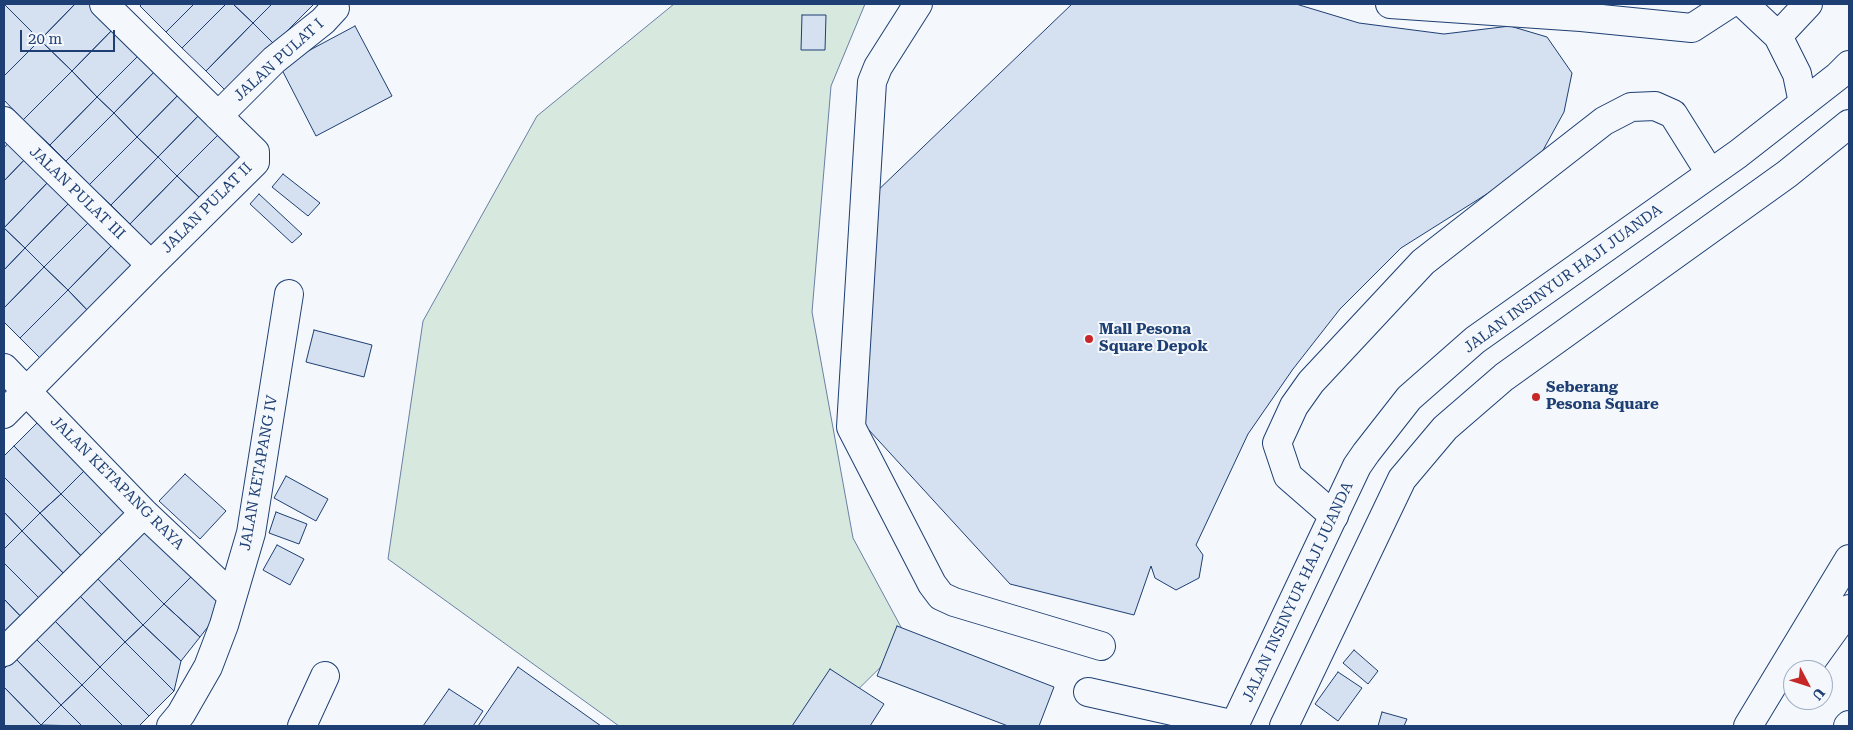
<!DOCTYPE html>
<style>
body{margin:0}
#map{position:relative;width:1853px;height:730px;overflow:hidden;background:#f4f7fb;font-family:"Roboto Serif",serif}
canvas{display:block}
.frame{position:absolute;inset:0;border:5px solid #1d3f73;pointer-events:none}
.north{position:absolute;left:1783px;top:660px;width:50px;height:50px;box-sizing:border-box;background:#f4f7fb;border:1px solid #9eadc5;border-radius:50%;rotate:130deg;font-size:14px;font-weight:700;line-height:20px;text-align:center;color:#1d3f73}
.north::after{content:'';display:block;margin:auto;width:18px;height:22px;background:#c62828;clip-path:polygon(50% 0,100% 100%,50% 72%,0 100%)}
.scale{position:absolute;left:20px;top:30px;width:95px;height:22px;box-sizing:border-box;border:2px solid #1d3f73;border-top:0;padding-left:6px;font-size:15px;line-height:18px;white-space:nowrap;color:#1d3f73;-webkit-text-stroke:4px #f4f7fb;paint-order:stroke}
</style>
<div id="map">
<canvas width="1853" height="730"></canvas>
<div class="frame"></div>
<div class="north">U</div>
<div class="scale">20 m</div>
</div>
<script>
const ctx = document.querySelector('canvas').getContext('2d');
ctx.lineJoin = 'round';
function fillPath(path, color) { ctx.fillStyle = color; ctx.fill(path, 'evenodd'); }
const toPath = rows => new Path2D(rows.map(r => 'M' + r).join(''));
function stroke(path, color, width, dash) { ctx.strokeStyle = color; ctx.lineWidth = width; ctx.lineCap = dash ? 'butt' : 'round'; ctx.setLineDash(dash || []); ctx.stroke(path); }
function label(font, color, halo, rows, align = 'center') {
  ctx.font = font + ' "Roboto Serif",serif'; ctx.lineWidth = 4; ctx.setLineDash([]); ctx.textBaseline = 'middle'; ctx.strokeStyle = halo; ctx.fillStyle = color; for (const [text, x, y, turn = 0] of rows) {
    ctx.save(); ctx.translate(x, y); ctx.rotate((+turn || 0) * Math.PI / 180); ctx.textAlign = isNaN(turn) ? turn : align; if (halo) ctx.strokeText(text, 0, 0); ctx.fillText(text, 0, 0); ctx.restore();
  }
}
const green = toPath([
 [674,4,865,4,831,86,812,312,853,538,908,640,821,726,619,726,388,559,423,321,537,116,674,4]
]);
const building = toPath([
 [4,4,40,40,4,76,4,4],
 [4,4,75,4,40,40,4,4],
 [75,4,95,4,117,25,72,71,40,40,75,4],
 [142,4,194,4,166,32,140,6,142,4],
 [194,4,226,4,182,48,166,32,194,4],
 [226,4,233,4,253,23,206,71,182,48,226,4],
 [233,4,272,4,253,23,233,4],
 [272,4,314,4,274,44,253,23,272,4],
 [1072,4,1296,4,1359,23,1444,34,1510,26,1547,37,1572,73,1564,112,1536,163,1401,248,1340,309,1293,369,1248,434,1196,545,1203,555,1199,578,1176,590,1155,578,1151,566,1134,615,1010,584,857,417,873,195,1072,4],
 [802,15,826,15,825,50,801,50,802,15],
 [253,23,274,44,227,92,206,71,253,23],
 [117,25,143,51,97,97,72,71,117,25],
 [355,26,392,96,316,136,280,66,355,26],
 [40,40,72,71,23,120,4,100,4,76,40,40],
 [143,51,159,67,114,113,97,97,143,51],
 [159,67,183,90,137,137,114,113,159,67],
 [72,71,97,97,50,145,23,120,72,71],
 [183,90,203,111,158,157,137,137,183,90],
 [97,97,114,113,66,161,50,145,97,97],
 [203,111,223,130,177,176,158,157,203,111],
 [114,113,137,137,89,185,66,161,114,113],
 [223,130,246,153,201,199,177,176,223,130],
 [137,137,158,157,111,205,89,185,137,137],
 [9,142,26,158,4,181,4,148,9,142],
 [158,157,177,176,130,224,111,205,158,157],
 [26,158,49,181,4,228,4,181,26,158],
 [283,174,320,203,308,216,272,187,283,174],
 [177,176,201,199,153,247,130,224,177,176],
 [49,181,70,202,25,248,4,228,49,181],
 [259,194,302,234,292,243,250,204,259,194],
 [70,202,90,221,44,267,25,248,70,202],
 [90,221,113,244,68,290,44,267,90,221],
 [4,228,25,248,4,270,4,228],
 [113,244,135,266,89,312,68,290,113,244],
 [25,248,44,267,4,308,4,270,25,248],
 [44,267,68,290,20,338,4,322,4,308,44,267],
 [68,290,89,312,42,360,20,338,68,290],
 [314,330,372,345,364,377,306,362,314,330],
 [42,418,89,466,61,494,14,446,42,418],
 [14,446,61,494,40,513,4,477,4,456,14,446],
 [89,466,137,515,109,542,61,494,89,466],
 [185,474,226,511,200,539,159,501,185,474],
 [286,476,328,499,316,521,274,498,286,476],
 [4,477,40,513,22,531,4,512,4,477],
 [61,494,109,542,88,563,40,513,61,494],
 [4,512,22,531,4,549,4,512],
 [276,512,307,524,299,544,269,533,276,512],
 [40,513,88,563,71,581,22,531,40,513],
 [146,529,192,576,164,604,117,557,146,529],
 [22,531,71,581,46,605,4,563,4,549,22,531],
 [277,545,304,559,290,585,263,570,277,545],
 [117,557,164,604,143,625,97,578,117,557],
 [4,563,46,605,27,623,4,599,4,563],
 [192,576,225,605,200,637,164,604,192,576],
 [97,578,143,625,125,642,79,595,97,578],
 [79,595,125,642,100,667,54,620,79,595],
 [4,599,27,623,4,641,4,599],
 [164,604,200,637,181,661,143,625,164,604],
 [54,620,100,667,82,685,35,638,54,620],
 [143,625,181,661,174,691,125,642,143,625],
 [897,626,1054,687,1039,726,1008,726,877,676,897,626],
 [35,638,82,685,61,705,15,658,35,638],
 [125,642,174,691,149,716,100,667,125,642],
 [1354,650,1378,671,1368,684,1343,663,1354,650],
 [15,658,61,705,41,725,4,687,4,669,15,658],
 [100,667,149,716,139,726,123,726,82,685,100,667],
 [518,667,601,726,478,726,518,667],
 [830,669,884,704,870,726,792,726,830,669],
 [1338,672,1362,688,1338,721,1315,704,1338,672],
 [82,685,123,726,82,726,61,705,82,685],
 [4,687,41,725,40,726,4,726,4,687],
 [449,689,483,711,473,726,423,726,449,689],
 [61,705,82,726,41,725,61,705],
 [1382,712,1407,719,1404,726,1378,726,1382,712]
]);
const minor = toPath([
 [918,4,878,67,872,82,851,427,932,584,941,596,954,602,1101,646],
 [1390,4,1581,17,1692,28,1729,4],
 [1744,4,1778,36,1797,74,1803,103],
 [1778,36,1808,4],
 [218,116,274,60,323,21,335,8,332,4],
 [4,121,151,265],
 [4,368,144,513,232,596],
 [4,414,151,265,255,162,255,152,104,4],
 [1334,516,1288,476,1277,443,1294,406,1311,382,1423,262,1604,121,1631,107,1655,106,1673,114,1710,173],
 [4,652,144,513],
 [1088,692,1235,725],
 [171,726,181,714,208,667,224,625,251,533,289,294],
 [302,726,325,676]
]);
const highway = toPath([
 [1805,670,1849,609],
 [1234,726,1357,466,1366,453,1409,398,1475,340,1738,154,1838,76,1849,65],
 [1284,726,1402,479,1445,428,1504,377,1787,174,1849,124],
 [1748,726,1849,559],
 [1848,726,1849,725]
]);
const markers = [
 [1089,339,5,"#c62828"],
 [1536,397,5,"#c62828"]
];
const streetNames = [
 ["JALAN PULAT I",279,60,-42],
 ["JALAN PULAT III",77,193,44],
 ["JALAN PULAT II",207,208,-45],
 ["JALAN INSINYUR HAJI JUANDA",1563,279,-36],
 ["JALAN KETAPANG IV",259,473,-80],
 ["JALAN KETAPANG RAYA",117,483,45],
 ["JALAN INSINYUR HAJI JUANDA",1298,592,-65]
];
const poiNames = [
 ["Mall Pesona",1099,330],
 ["Square Depok",1099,347],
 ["Seberang",1546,388],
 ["Pesona Square",1546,405]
];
fillPath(green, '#d7e8df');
stroke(green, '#687fa3', 1);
fillPath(building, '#d5e0f0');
stroke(building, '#1d3f73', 1);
stroke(minor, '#1d3f73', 30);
stroke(highway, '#1d3f73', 30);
stroke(minor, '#f4f7fb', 28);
stroke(highway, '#f4f7fb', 28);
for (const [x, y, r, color] of markers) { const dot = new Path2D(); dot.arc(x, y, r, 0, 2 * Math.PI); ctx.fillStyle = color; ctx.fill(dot); stroke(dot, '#f4f7fb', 2); }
label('15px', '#1d3f73', '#f4f7fb', streetNames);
label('bold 15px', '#1d3f73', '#f4f7fb', poiNames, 'left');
</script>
